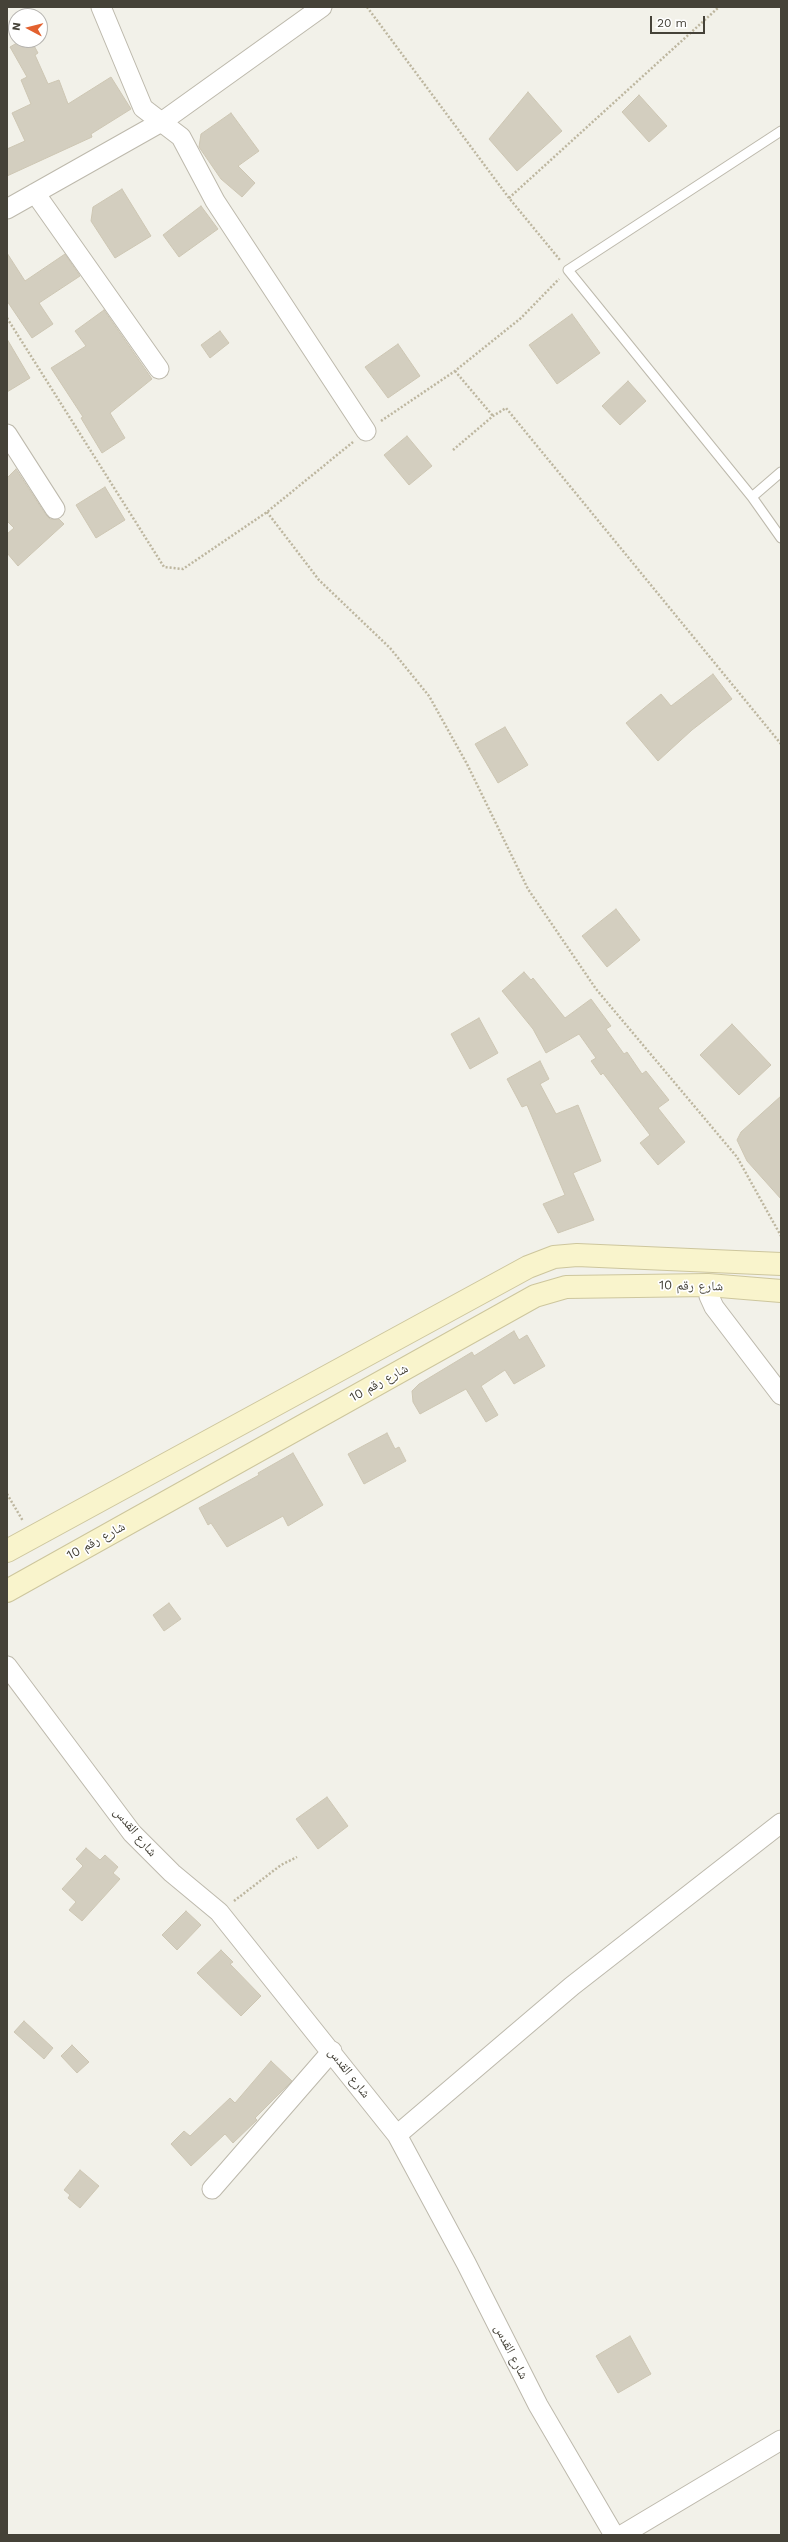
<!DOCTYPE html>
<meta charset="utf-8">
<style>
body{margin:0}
#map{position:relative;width:788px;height:2542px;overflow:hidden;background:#f2f1e9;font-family:"Work Sans",sans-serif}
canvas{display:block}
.frame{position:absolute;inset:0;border:8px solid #454238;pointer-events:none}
.north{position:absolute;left:8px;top:8px;width:40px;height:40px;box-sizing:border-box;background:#fff;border:1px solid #b5b3af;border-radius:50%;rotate:277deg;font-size:11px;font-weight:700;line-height:16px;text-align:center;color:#454238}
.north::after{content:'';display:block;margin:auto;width:14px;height:18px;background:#e3612f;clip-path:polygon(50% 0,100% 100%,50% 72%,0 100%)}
.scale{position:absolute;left:650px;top:16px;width:55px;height:18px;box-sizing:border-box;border:2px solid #454238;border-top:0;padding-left:5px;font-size:12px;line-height:14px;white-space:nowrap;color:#454238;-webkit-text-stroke:3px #fff;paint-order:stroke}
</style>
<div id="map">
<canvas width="788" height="2542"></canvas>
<div class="frame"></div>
<div class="north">N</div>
<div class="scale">20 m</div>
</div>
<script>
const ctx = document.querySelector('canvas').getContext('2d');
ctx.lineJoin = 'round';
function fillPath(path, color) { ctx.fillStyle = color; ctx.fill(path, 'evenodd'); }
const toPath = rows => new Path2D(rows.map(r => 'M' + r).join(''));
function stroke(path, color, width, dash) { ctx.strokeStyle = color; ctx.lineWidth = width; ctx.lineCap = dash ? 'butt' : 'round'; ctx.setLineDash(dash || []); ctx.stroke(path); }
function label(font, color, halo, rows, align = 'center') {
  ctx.font = font + ' "Work Sans","Noto Naskh Arabic",sans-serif'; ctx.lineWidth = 3.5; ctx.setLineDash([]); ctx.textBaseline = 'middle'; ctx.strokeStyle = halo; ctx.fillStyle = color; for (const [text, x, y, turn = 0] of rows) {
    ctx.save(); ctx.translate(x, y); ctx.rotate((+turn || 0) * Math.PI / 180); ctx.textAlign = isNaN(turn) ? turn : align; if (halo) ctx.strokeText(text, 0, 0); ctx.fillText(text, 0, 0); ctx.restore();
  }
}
const building = toPath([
 [22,40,31,40,38,53,35,55,48,84,59,80,68,104,111,77,131,109,91,134,92,137,7,176,7,149,25,141,12,113,31,104,21,80,27,77,10,47,22,40],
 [528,92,562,131,517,171,489,139,528,92],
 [639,95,667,126,649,142,622,112,639,95],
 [231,113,259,151,238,166,255,183,242,197,221,179,199,147,201,134,231,113],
 [122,189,151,236,115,258,91,221,93,207,122,189],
 [201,206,218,229,179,257,163,235,201,206],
 [7,253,25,281,65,254,80,276,39,303,53,324,32,338,7,301,7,253],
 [104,310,152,379,110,413,125,438,102,453,81,418,83,417,51,368,86,346,75,331,104,310],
 [572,314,600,353,557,384,529,345,572,314],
 [220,331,229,343,210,358,201,345,220,331],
 [7,339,30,378,7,392,7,339],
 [398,344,420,376,388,398,365,367,398,344],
 [628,381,646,401,620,425,602,406,628,381],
 [407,436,432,466,409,485,384,455,407,436],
 [16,469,46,515,50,519,59,519,64,524,18,566,7,553,7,534,14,528,7,521,7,478,16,469],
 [105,487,125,520,96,538,76,505,105,487],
 [713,674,732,699,692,730,658,761,626,723,661,694,671,706,713,674],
 [505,727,528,765,498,783,475,744,505,727],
 [616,909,640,940,607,967,582,936,616,909],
 [524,972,531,980,533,978,565,1018,591,999,611,1026,606,1029,624,1054,627,1052,642,1074,646,1071,669,1100,658,1108,685,1142,658,1165,640,1143,650,1135,603,1073,601,1075,591,1061,596,1058,579,1034,546,1053,533,1029,502,991,524,972],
 [479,1018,498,1053,470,1069,451,1034,479,1018],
 [732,1024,771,1065,739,1095,700,1055,732,1024],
 [540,1061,549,1079,540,1084,556,1114,578,1105,601,1161,573,1173,594,1220,558,1233,543,1204,565,1195,527,1105,522,1107,507,1079,540,1061],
 [781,1096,781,1199,747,1161,737,1140,741,1132,781,1096],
 [514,1331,519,1340,527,1335,545,1366,514,1384,505,1370,481,1386,498,1415,486,1422,466,1389,420,1414,413,1402,412,1391,419,1384,472,1352,474,1356,514,1331],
 [387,1433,395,1449,399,1447,406,1461,364,1484,348,1454,387,1433],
 [293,1453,323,1505,288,1526,283,1516,227,1547,211,1523,208,1525,199,1508,259,1475,258,1473,293,1453],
 [169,1603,181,1619,164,1631,153,1615,169,1603],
 [327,1797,348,1826,318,1849,296,1819,327,1797],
 [86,1848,100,1860,105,1855,118,1867,113,1873,120,1879,82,1921,69,1910,76,1902,62,1889,83,1866,76,1859,86,1848],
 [186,1911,201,1925,177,1950,162,1935,186,1911],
 [221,1950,233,1962,230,1964,261,1996,241,2016,197,1973,221,1950],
 [24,2021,53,2048,44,2059,14,2032,24,2021],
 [72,2045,89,2062,77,2073,61,2056,72,2045],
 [271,2061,292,2081,255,2118,257,2120,233,2143,225,2134,191,2166,171,2144,184,2131,190,2136,230,2098,235,2103,271,2061],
 [80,2170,99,2186,80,2208,68,2198,70,2195,64,2190,80,2170],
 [630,2336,651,2374,618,2393,596,2356,630,2336]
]);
const path = toPath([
 [367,7,509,198,560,260],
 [509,198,719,7],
 [7,318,164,567,183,569,267,512,353,442],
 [455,371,493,416],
 [381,421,455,371,521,318,559,279],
 [453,450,493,416,506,408,781,744],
 [267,512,319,580,390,648,429,696,467,764,528,889,596,989,737,1157,781,1236],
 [7,1494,23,1521],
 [234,1901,281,1865,297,1857]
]);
const lane = toPath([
 [781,472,752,497,781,538],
 [752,497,568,270,781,131]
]);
const street = toPath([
 [101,7,143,108,181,137,215,201,366,431],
 [35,193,159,369],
 [7,209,163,121,322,7],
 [7,434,55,509],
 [708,1285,709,1296,714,1307,781,1395],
 [7,1666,132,1833,172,1873,219,1912,397,2135,466,2263,538,2405,614,2535],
 [397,2135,572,1986,781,1823],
 [212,2189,332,2051],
 [622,2535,781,2440]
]);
const secondary = toPath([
 [7,1551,528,1267,554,1257,577,1255,781,1264],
 [7,1591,535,1296,566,1287,708,1285,781,1291]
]);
const streetNames = [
 ["شارع رقم 10",691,1286,1],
 ["شارع رقم 10",379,1383,-29],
 ["شارع رقم 10",96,1541,-29],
 ["شارع القدس",135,1832,50],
 ["شارع القدس",349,2073,52],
 ["شارع القدس",511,2352,63]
];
fillPath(building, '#d3cebf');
stroke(building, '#cdc6b3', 1);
stroke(lane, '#bdb9ac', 11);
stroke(street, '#bdb9ac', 21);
stroke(secondary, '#cdc69d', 24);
stroke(path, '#bdb69f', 2.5, [2, 2]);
stroke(lane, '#fff', 9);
stroke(street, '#fff', 19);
stroke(secondary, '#f9f4cc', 22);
label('13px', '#454238', '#fff', streetNames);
</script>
